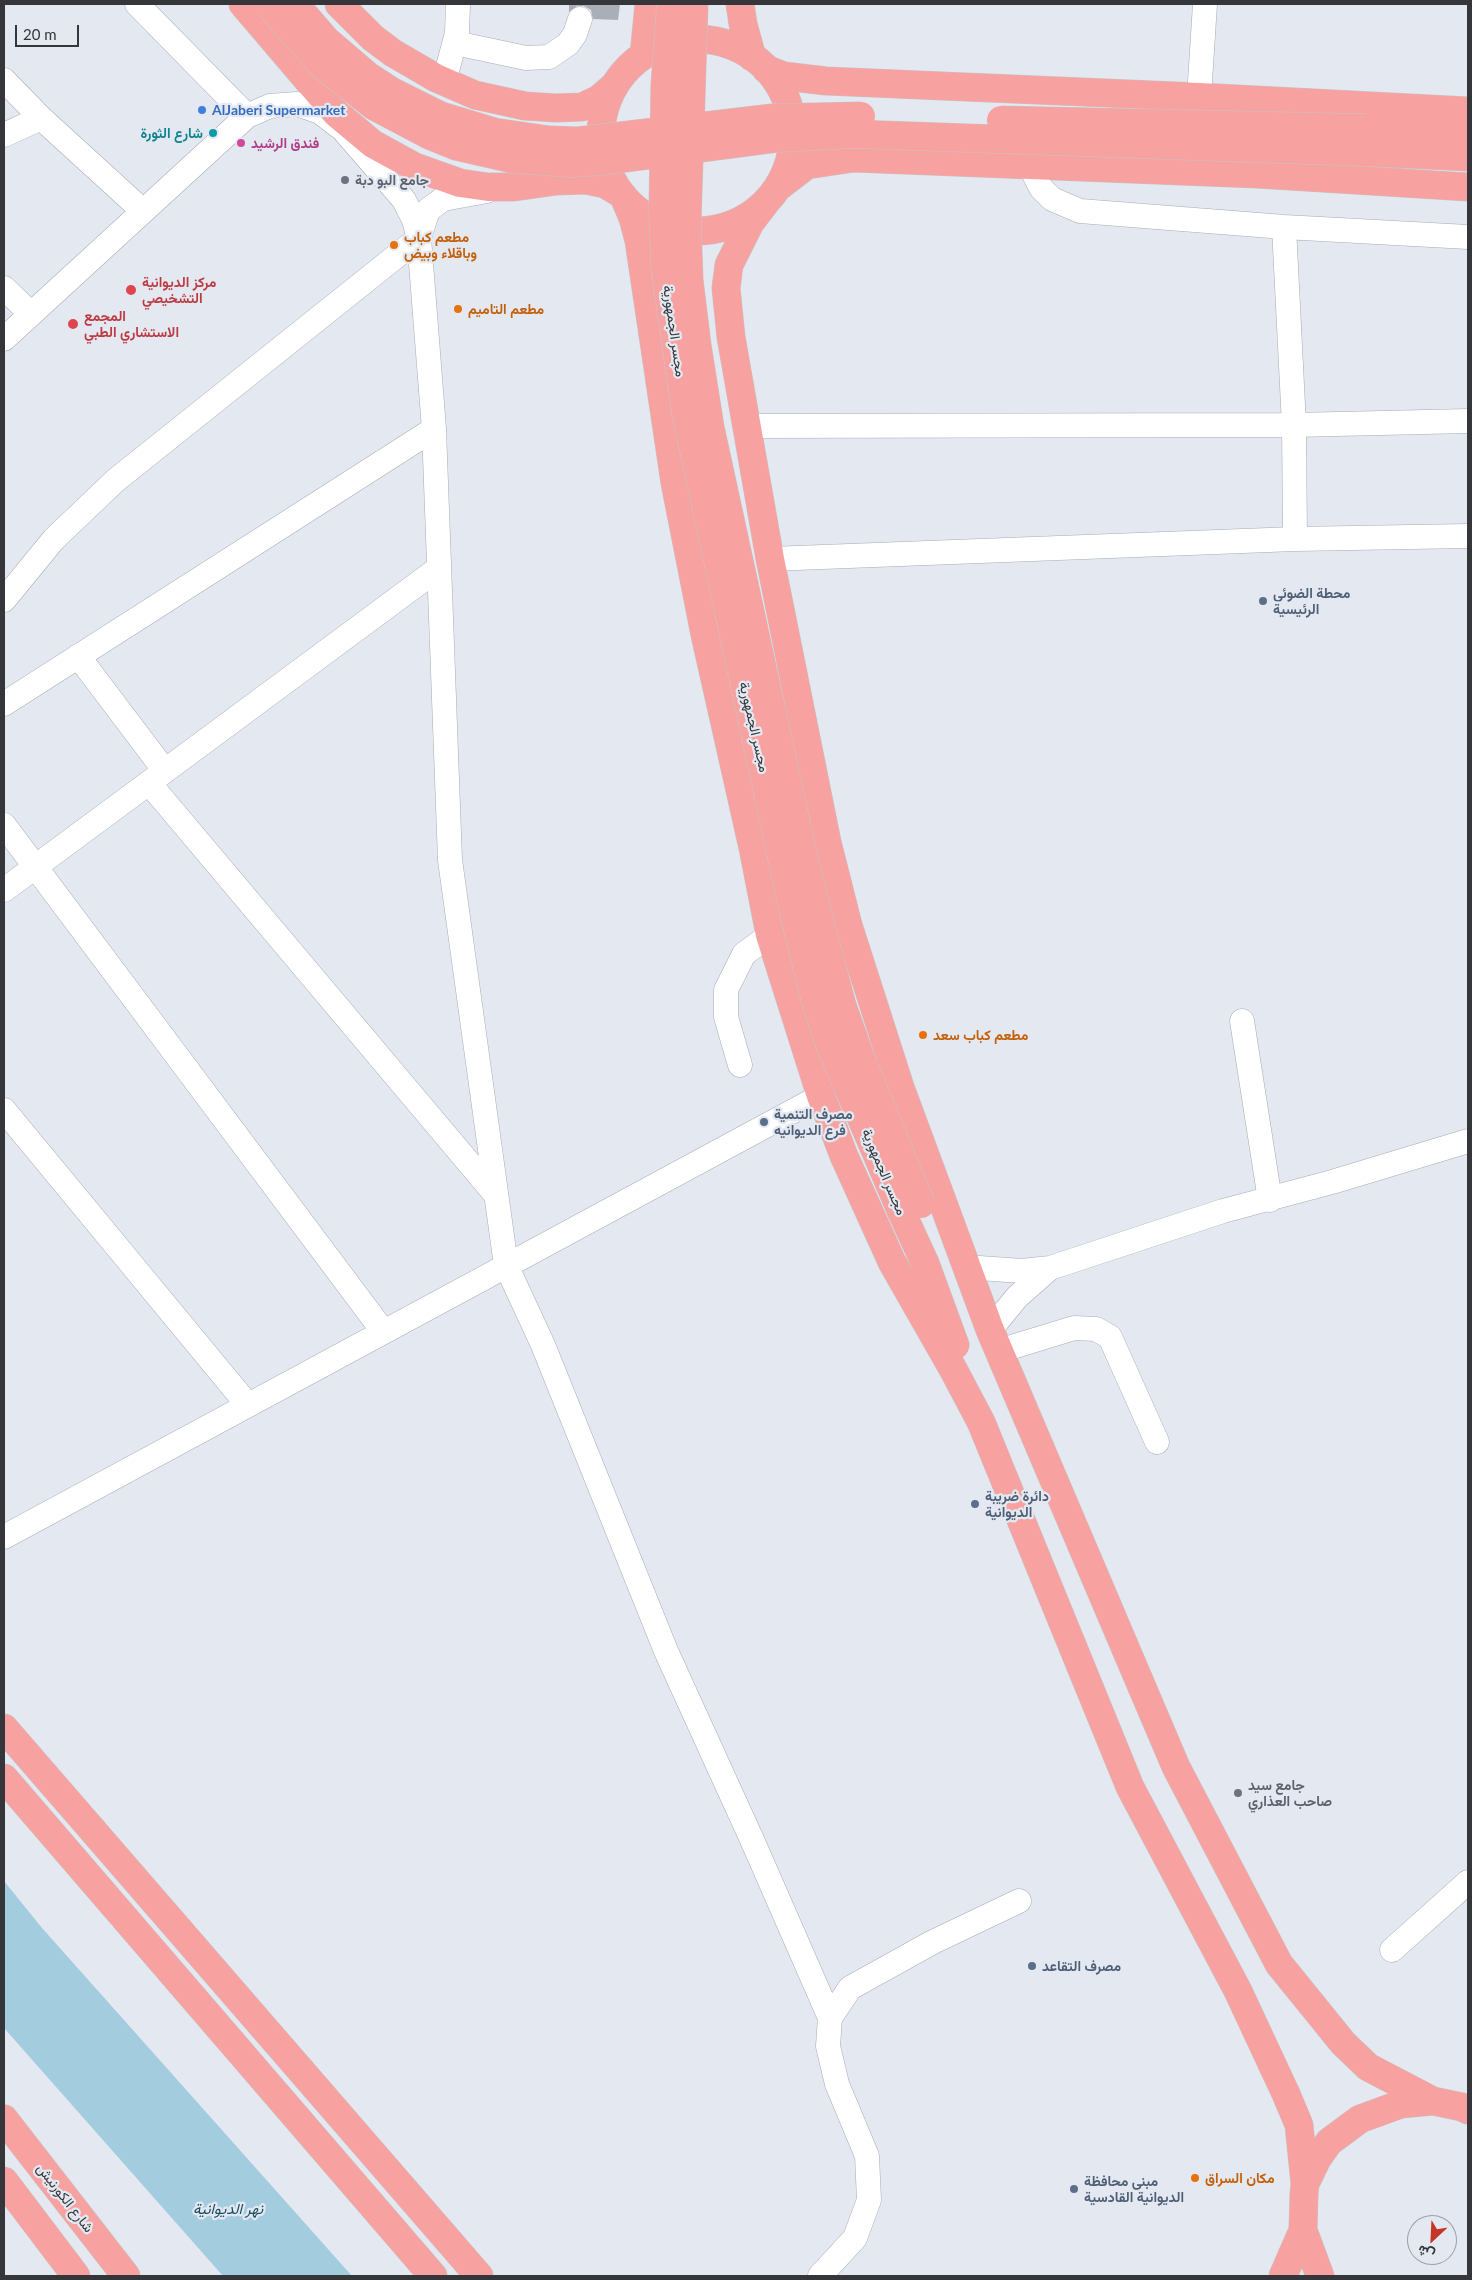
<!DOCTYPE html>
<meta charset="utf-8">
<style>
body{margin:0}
#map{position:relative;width:1472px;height:2280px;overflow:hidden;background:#e3e8f1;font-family:Lato,Vazirmatn,sans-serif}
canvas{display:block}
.frame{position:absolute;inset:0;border:5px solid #34363a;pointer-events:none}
.north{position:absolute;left:1407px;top:2215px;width:50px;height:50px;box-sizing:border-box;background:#e3e8f1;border:1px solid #9da1a8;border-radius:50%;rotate:205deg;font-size:14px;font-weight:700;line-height:20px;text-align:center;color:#34363a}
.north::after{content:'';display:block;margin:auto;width:18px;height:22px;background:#c43726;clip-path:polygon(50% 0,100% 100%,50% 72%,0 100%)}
.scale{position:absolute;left:15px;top:25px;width:64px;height:22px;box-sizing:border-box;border:2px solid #34363a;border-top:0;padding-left:6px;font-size:15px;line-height:18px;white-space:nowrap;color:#34363a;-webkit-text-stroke:4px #e3e8f1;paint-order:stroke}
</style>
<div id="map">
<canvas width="1472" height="2280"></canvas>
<div class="frame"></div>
<div class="north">ش</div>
<div class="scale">20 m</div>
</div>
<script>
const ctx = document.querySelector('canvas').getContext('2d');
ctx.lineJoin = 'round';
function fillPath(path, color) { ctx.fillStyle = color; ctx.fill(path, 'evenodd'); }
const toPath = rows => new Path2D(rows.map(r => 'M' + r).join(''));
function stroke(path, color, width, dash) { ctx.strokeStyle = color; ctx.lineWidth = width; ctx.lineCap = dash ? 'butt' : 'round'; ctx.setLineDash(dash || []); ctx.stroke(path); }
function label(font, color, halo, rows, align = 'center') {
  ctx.font = font + ' Lato,Vazirmatn,sans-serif'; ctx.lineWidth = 4.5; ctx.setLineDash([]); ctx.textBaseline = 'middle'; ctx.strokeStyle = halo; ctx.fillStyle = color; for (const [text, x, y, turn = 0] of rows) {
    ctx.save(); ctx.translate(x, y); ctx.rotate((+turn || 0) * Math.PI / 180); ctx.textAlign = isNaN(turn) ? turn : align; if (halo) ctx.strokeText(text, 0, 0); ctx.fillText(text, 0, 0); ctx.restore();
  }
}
const water = toPath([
 [4,1881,42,1928,352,2276,223,2276,4,2028]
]);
const building = toPath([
 [569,4,620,4,618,20,593,19,591,10,584,6,577,6,569,12]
]);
const minor = toPath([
 [137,4,247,116],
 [455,43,526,58,549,57,568,44,575,34,580,19],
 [4,80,41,118,143,211],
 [444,82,457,33,458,4],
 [1199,97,1205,4],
 [345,132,404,200,414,220,419,238,434,429,450,860,506,1265,543,1345,666,1651,753,1842,830,2018],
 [4,135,41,118],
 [1030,166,1041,188,1052,199,1080,211,1284,227,1468,237],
 [1284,227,1294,425,1295,539],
 [4,288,31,314],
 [4,339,247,116,270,106,297,104,320,112,341,128],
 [745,426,1294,425,1468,421],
 [770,559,1295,539,1468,536],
 [4,600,54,539,116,480,419,238,428,210,443,199,487,191],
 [78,656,165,771],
 [4,704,434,429],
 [149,783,496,1195],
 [4,825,383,1331],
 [4,890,439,568],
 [1242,1021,1270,1200],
 [740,1065,726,1017,726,990,744,954,770,935],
 [4,1110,247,1404],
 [965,1267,1022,1271,1050,1268,1223,1211,1332,1182,1468,1141],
 [990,1330,1017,1297,1050,1268],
 [999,1351,1074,1328,1096,1329,1110,1337,1157,1442],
 [4,1537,821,1096],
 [1392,1950,1468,1882],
 [820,2276,855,2238,869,2200,867,2156,837,2084,828,2046,830,2018,850,1988,933,1942,1019,1901]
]);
const major = toPath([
 [243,4,336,113,373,144,415,167,460,183,488,187,514,187,557,181,586,180,605,184,620,193],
 [339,4,373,38,393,53,436,78,475,95,525,106,556,108,582,107,599,99,614,86],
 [740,4,743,24,752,57],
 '601 135a96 96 0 1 1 192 0a96 96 0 1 1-192 0Z',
 [644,55,649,4],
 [766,69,784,76,826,81,1199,97,1468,111],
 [1365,128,1468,132],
 [1364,152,1468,157],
 [777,188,807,165,854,158,1257,174,1468,187],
 [624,197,633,218,639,241,675,483,705,635,753,848,770,935,821,1096,844,1156,892,1262,953,1369,981,1422,1130,1787,1238,1991,1286,2094,1299,2125,1305,2184],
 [766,202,750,223,729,265,726,288,731,337,770,559,827,842,848,925,900,1087,990,1330,1176,1767,1279,1964,1343,2043,1368,2067,1433,2101],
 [902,1213,925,1263,955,1345],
 [4,1728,479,2276],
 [4,1778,433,2276],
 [4,2119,126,2276],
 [4,2181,76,2276],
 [1283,2276,1303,2230],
 [1320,2276,1303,2230,1304,2194,1305,2184,1317,2159,1329,2142,1360,2119,1401,2104,1433,2101,1462,2107,1468,2110]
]);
const majorBridge = toPath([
 [268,4,322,65,374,106,429,135,456,146,513,159,571,163,602,161,777,138,854,134,1364,152],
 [295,4,326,40,368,76,391,91,441,116,494,132,549,140,578,141,772,118,861,116],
 [671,4,665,84,663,209,665,267,686,413,795,918,815,999,830,1045,902,1213],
 [694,4,687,222,689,280,697,345,710,427,803,855,821,927,842,1005,861,1059,921,1204],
 [1001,120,1365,128]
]);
const markers = [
 [202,110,5,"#3f7fe0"],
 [213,133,5,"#0f9aa8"],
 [241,143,5,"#d1479c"],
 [345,180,5,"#6b7280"],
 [394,245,5,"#e8710a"],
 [131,290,6,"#e0444e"],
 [458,309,5,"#e8710a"],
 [73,324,6,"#e0444e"],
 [1263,601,5,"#5c6f8a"],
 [923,1035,5,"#e8710a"],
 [764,1122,5,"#5c6f8a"],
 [975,1504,5,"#5c6f8a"],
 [1238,1793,5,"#6b7280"],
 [1032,1966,5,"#5c6f8a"],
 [1195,2178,5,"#e8710a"],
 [1074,2189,5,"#5c6f8a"]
];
const shopNames = [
 ["AlJaberi Supermarket",212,110]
];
const cultureNames = [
 ["شارع الثورة",203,133]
];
const hotelNames = [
 ["فندق الرشيد",251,143]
];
const worshipNames = [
 ["جامع البو دبة",355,180],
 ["جامع سيد",1248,1785],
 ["صاحب العذاري",1248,1801]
];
const foodNames = [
 ["مطعم كباب",404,237],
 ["وباقلاء وبيض",404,253],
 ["مطعم التاميم",468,309],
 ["مطعم كباب سعد",933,1035],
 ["مكان السراق",1205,2178]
];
const healthNames = [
 ["مركز الديوانية",142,282],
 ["التشخيصي",142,298],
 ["المجمع",84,316],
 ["الاستشاري الطبي",84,332]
];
const streetNames = [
 ["مجسر الجمهورية",674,331,82],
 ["مجسر الجمهورية",754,727,77],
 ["مجسر الجمهورية",884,1172,67],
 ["شارع الكورنيش",65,2198,52]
];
const serviceNames = [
 ["محطة الضوئي",1273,593],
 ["الرئيسية",1273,609],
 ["مصرف التنمية",774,1114],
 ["فرع الديوانيه",774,1130],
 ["دائرة ضريبة",985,1496],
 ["الديوانية",985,1512],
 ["مصرف التقاعد",1042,1966],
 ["مبنى محافظة",1084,2181],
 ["الديوانية القادسية",1084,2197]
];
const waterNames = [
 ["نهر الديوانية",228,2209]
];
fillPath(water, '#a4ccdf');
fillPath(building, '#aaafb7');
stroke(minor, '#a7acb4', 25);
stroke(major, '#c6c7c8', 29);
stroke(minor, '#fff', 24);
stroke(major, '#f7a2a0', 28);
stroke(majorBridge, '#c6c7c8', 29, []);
stroke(majorBridge, '#f7a2a0', 28);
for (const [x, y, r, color] of markers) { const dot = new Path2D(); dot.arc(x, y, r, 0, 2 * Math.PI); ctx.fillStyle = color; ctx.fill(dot); stroke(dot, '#e3e8f1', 2); }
label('bold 14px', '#366cbe', '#e3e8f1', shopNames, 'left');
label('bold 14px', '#0d838f', '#e3e8f1', cultureNames, 'right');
label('bold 14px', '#b23c85', '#e3e8f1', hotelNames, 'left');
label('bold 14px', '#5b616d', '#e3e8f1', worshipNames, 'left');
label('bold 14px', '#c56008', '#e3e8f1', foodNames, 'left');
label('bold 14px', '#be3a42', '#e3e8f1', healthNames, 'left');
label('14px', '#34363a', '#e3e8f1', streetNames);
label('bold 14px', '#4e5e75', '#e3e8f1', serviceNames, 'left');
label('italic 15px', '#184c60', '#e3e8f1', waterNames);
</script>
